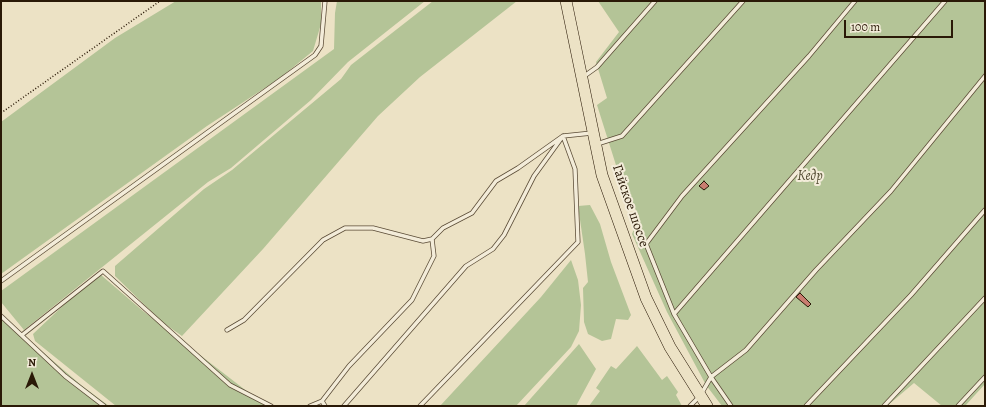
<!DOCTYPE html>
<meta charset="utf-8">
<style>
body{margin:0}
#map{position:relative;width:986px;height:407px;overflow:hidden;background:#ece2c5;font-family:Alegreya,serif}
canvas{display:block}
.frame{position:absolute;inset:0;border:2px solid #2a1907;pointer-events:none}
.north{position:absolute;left:12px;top:355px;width:40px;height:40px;-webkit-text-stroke:3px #f3ecd9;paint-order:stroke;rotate:0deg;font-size:11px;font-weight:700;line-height:16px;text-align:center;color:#2a1907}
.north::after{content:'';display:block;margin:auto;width:14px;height:18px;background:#2a1907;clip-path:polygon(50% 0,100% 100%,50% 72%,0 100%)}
.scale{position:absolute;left:844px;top:20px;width:109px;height:18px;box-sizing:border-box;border:2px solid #2a1907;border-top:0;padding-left:5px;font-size:12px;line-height:14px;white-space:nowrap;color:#2a1907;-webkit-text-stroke:3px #f3ecd9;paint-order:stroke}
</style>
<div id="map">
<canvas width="986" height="407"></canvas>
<div class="frame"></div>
<div class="north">N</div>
<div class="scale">100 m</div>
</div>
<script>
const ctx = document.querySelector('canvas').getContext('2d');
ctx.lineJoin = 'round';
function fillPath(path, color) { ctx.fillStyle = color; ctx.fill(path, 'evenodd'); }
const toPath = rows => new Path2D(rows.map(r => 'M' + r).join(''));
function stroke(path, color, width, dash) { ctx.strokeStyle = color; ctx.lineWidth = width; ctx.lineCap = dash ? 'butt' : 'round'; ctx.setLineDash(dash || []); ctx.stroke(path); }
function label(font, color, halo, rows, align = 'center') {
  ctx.font = font + ' Alegreya,serif'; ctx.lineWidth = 4; ctx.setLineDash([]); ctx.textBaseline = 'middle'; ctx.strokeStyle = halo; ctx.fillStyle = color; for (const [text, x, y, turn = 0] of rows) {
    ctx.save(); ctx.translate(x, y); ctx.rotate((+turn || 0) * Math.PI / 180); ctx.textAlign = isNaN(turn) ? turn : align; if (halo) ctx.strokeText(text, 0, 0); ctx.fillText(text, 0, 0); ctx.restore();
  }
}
const green = toPath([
 [176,1,321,1,321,24,313,51,280,78,207,126,1,274,1,122,115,38],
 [337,1,425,1,348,62,311,100,231,168,208,182,24,330,1,302,1,291,334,49,335,13],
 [433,1,517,1,420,77,378,116,263,249,182,336,162,322,115,276,115,266,204,189,232,170,341,79,351,65],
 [598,1,985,1,985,384,965,406,942,406,914,383,887,406,722,406,706,385,667,312,632,234,639,216,621,181,597,105,607,98,596,62,619,32],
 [590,205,600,224,611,262,631,315,628,320,616,319,611,339,602,341,588,334,584,322,583,288,588,282,585,254,578,206],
 [571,260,578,280,581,305,579,331,571,347,516,406,440,406,541,297],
 [101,275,143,311,266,406,116,406,35,341,33,334,69,300],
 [1,316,81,385,109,406,1,406],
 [579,344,596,369,576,406,524,406],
 [637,346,662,380,667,376,678,392,676,395,682,406,589,406,600,391,596,388,611,366,616,369]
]);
const building = toPath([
 [704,181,709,186,704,190,699,186,704,181],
 [800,293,811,304,808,307,796,297,800,293]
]);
const path = toPath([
 [1,113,160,1]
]);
const lane = toPath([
 [583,77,597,67,655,1],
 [597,144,622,136,743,1],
 [1,281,315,55,321,46,325,1],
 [674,314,945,1],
 [1,316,65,376,104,406],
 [227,330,244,320,323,240,345,228,373,228,423,241,432,239],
 [22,335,103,271,230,385,271,406],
 [310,406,322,401],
 [325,406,322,401,349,366,412,300,434,256,432,239,443,228,472,213,496,181,518,168,563,136,575,169,578,242,420,406],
 [344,406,466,266,493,249,504,235,534,176,563,136,592,133],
 [690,406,700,396,711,377,674,314,646,244,682,196,809,56,855,1],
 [731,406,711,377,746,350,816,270,891,191,985,76],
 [806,406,911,295,985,210],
 [884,406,985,298],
 [958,406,985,377]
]);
const primary = toPath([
 [566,1,602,175,646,298,670,347,707,406]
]);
const parkNames = [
 ["Кедр",810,177]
];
const streetNames = [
 ["Гайское шоссе",630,206,71]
];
fillPath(green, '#b4c497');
fillPath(building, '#c97d70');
stroke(building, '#2a1907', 1);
stroke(lane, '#5a4b36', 5);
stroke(primary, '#2a1907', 12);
stroke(path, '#2a1907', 1.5, [1, 2]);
stroke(lane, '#f3ecd9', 3.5);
stroke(primary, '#ece2c5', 11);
label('italic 14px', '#534c32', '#f3ecd9', parkNames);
label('14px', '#2a1907', '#f3ecd9', streetNames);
</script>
